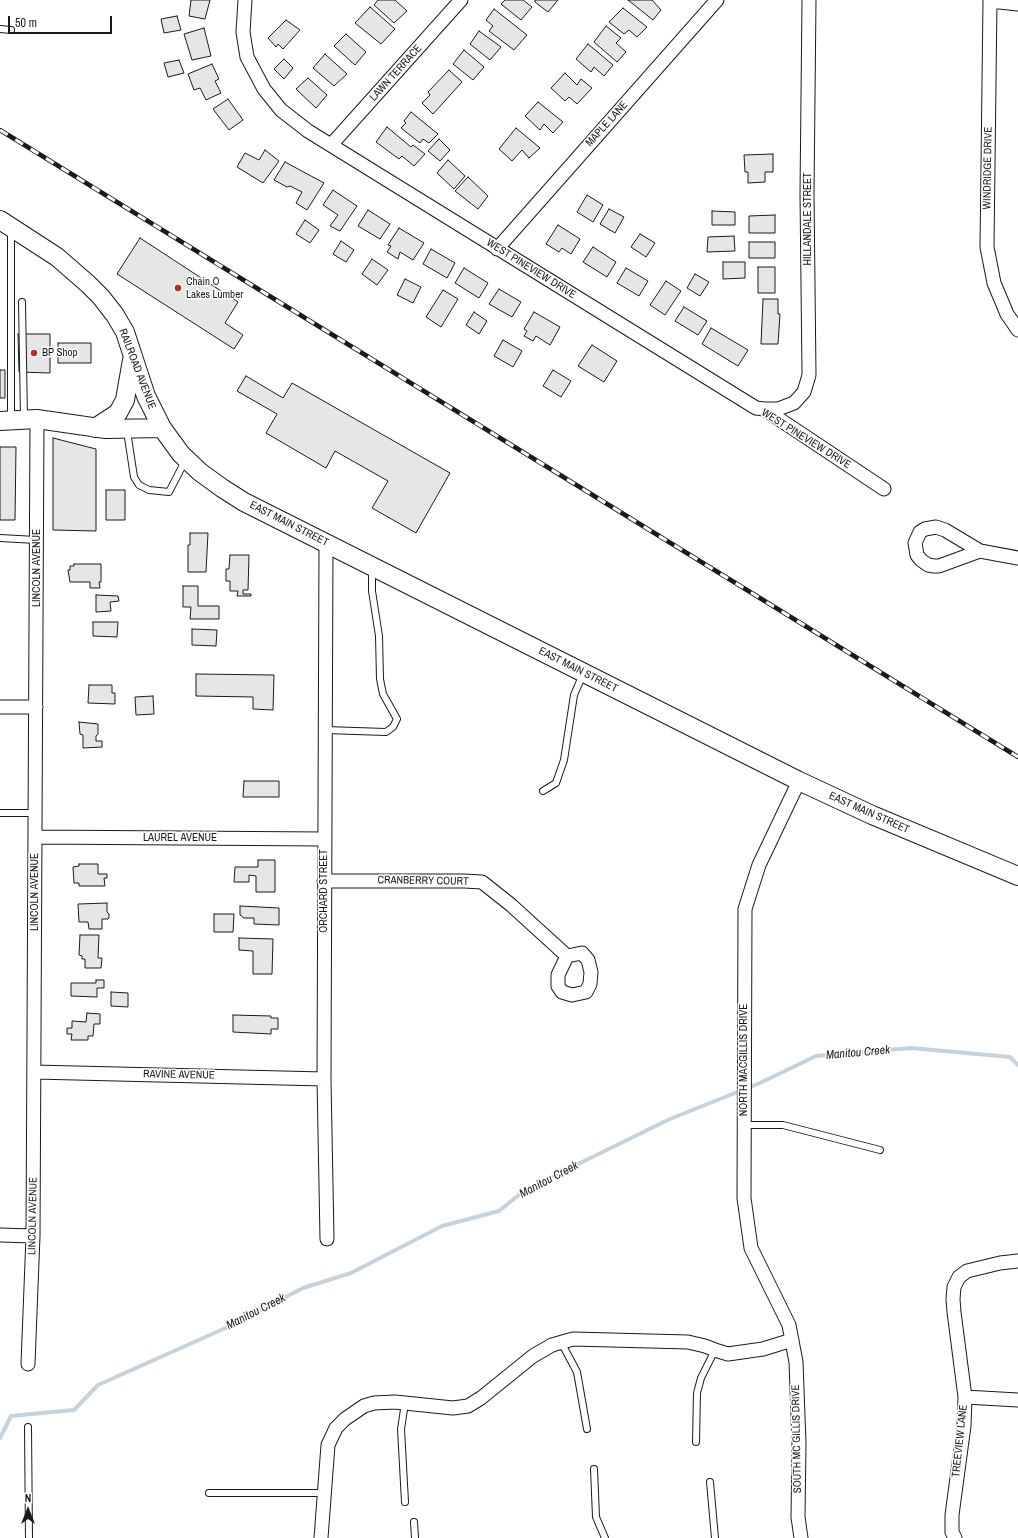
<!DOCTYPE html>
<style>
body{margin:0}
#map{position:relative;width:1018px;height:1538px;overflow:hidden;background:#fff;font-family:"Archivo Narrow",sans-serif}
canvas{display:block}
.north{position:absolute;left:8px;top:1490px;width:40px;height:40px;-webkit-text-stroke:3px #fff;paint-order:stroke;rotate:0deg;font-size:11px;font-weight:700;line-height:16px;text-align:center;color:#1a1a1a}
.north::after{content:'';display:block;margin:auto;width:14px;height:18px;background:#1a1a1a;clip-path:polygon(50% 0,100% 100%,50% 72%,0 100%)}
.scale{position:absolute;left:8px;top:16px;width:104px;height:18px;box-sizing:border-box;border:2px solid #1a1a1a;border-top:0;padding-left:5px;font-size:12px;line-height:14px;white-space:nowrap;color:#1a1a1a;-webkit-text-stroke:3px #fff;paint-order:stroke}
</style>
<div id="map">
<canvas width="1018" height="1538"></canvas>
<div class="north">N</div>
<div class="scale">50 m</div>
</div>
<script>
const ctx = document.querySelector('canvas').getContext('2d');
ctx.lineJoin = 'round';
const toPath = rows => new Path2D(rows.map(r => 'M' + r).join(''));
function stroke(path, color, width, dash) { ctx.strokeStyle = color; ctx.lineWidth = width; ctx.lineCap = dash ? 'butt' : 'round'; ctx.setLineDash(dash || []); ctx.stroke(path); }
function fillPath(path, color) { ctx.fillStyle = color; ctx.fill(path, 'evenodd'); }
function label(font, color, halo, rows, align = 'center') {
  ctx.font = font + ' "Archivo Narrow",sans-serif'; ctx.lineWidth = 3; ctx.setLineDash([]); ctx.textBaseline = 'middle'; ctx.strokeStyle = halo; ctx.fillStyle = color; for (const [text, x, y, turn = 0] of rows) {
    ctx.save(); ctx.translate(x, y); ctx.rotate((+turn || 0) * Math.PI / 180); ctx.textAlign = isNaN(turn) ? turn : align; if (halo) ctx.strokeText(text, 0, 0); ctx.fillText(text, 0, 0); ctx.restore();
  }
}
const stream = toPath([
 [0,1438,11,1416,74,1410,98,1385,230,1326,303,1288,351,1273,442,1226,499,1211,525,1190,670,1119,760,1083,816,1056,911,1048,1010,1057,1018,1065]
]);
const building = toPath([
 [191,0,210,0,205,19,189,16,191,0],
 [378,0,395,0,407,11,394,23,374,5,378,0],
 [505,0,523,0,532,7,521,20,501,4,505,0],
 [535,0,558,0,548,12,535,2,535,0],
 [628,0,652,0,661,10,653,20,628,0],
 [370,7,395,29,381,44,355,23,370,7],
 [623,8,647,27,637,37,629,30,624,34,609,22,623,8],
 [494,9,527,35,514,50,489,31,493,26,486,20,494,9],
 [177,16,181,30,164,33,161,19,177,16],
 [286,20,300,30,283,49,278,44,276,47,268,38,286,20],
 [606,26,621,38,616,43,626,52,617,62,594,42,606,26],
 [204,28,211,56,192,60,184,34,204,28],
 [479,31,501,47,490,60,470,44,479,31],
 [346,34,366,52,355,65,334,46,346,34],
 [588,44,613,65,604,76,594,67,591,72,576,59,588,44],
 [464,50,484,67,473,80,453,64,464,50],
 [325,54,347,74,334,86,313,68,325,54],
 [284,59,293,68,284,79,274,69,284,59],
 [179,60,184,73,168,77,164,63,179,60],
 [212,64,219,79,215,81,221,93,206,100,200,88,194,90,188,74,212,64],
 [449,70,462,82,433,114,422,103,430,95,428,92,449,70],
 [565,73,577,85,581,79,592,88,577,104,569,97,565,101,551,88,565,73],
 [308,78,327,95,316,108,296,89,308,78],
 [228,99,243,120,229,130,213,109,228,99],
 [538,102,563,122,553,133,544,124,540,130,525,116,538,102],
 [411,112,438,134,429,143,423,139,420,143,401,128,406,123,404,121,411,112],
 [387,127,411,147,413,145,425,154,414,166,402,156,399,159,376,142,387,127],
 [516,128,540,148,529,158,522,150,512,161,499,149,516,128],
 [439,139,450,150,440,161,428,151,439,139],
 [265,150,279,161,263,183,237,167,245,153,259,160,265,150],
 [773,154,773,172,765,172,765,182,748,183,748,172,745,172,744,155,773,154],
 [448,160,465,176,454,189,437,173,448,160],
 [285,162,324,183,307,210,296,203,302,192,290,186,287,187,274,180,285,162],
 [468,177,488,196,478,209,455,191,468,177],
 [333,190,357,206,340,231,330,226,338,215,323,205,333,190],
 [587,195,603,205,593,222,577,212,587,195],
 [609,209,624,217,615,233,600,224,609,209],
 [368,210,390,224,380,239,358,226,368,210],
 [712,211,735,212,735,225,712,225,712,211],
 [775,215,775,233,749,233,749,216,775,215],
 [305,220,319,230,310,243,296,234,305,220],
 [558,225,580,239,571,254,562,248,559,252,546,244,558,225],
 [399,228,424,243,413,260,400,252,398,259,387,252,391,246,388,245,399,228],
 [640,234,655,243,646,257,631,247,640,234],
 [734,236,735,251,707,252,708,237,734,236],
 [140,238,238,302,225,323,243,335,234,349,117,274,140,238],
 [341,241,354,250,346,262,333,254,341,241],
 [749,242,775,242,775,258,749,258,749,242],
 [593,247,616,262,607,277,583,262,593,247],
 [431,249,455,263,447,278,423,264,431,249],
 [372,259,388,270,377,285,362,274,372,259],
 [723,262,745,262,745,278,723,279,723,262],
 [758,267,775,267,775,293,758,293,758,267],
 [464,268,488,283,479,298,455,283,464,268],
 [626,268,648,281,639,296,617,283,626,268],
 [695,274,709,282,700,296,687,288,695,274],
 [405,279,421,287,413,303,397,295,405,279],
 [666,281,681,291,665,315,650,305,666,281],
 [499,289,521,302,512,317,489,304,499,289],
 [443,290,458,299,441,327,426,317,443,290],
 [763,299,778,299,778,314,780,314,778,344,761,344,763,299],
 [684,307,707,321,698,335,675,321,684,307],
 [474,312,487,321,479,334,466,325,474,312],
 [534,312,560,327,550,345,536,336,533,341,524,336,527,331,524,329,534,312],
 [711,328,748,350,738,366,702,344,711,328],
 [18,334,50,334,50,373,19,372,18,334],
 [503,340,522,351,513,367,494,356,503,340],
 [58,343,91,343,91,363,58,363,58,343],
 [592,345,617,361,604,382,578,366,592,345],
 [0,370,5,370,5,398,0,398,0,370],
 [553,370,571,381,561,397,543,386,553,370],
 [246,376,283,398,292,383,450,473,416,533,372,508,388,481,335,451,326,468,266,433,277,414,237,391,246,376],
 [53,438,96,449,96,531,53,530,53,438],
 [0,447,16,447,15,520,0,520,0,447],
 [106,490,125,490,125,520,106,520,106,490],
 [190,533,208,533,206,572,188,572,188,545,190,545,190,533],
 [230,555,249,555,248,590,243,590,243,594,251,594,251,596,237,596,238,591,230,591,230,581,226,581,226,569,229,569,230,555],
 [74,564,101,564,101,582,99,582,100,588,90,588,90,582,70,582,68,570,70,570,70,566,74,566,74,564],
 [183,586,198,586,198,606,219,606,219,619,190,619,191,607,183,607,183,586],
 [96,595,118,596,119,601,110,602,111,611,96,612,96,595],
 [93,622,118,622,117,637,93,636,93,622],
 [192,629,217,630,216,646,192,645,192,629],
 [196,674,274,675,273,710,253,709,253,697,196,696,196,674],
 [89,685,112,685,112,693,115,693,115,704,88,703,89,685],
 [153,696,154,714,136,715,135,697,153,696],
 [79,722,98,724,98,734,96,736,96,741,102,741,102,747,83,748,83,735,80,734,79,722],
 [244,781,279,781,279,797,243,797,244,781],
 [258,860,275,860,275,892,256,892,256,876,249,875,249,882,234,882,235,867,258,867,258,860],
 [79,864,98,864,98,874,107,874,107,878,104,878,105,886,79,886,79,883,74,883,73,867,79,866,79,864],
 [107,903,107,912,109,914,109,917,108,919,102,919,102,929,89,929,88,922,79,922,78,904,107,903],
 [240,906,279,908,279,925,254,924,254,918,244,918,240,915,240,906],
 [214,914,234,914,233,932,214,932,214,914],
 [80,935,99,935,98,958,102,958,101,968,85,968,85,959,82,959,82,956,79,955,80,935],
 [239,938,273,939,272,974,253,974,253,951,239,950,239,938],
 [96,980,104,980,104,988,97,988,97,997,71,996,71,983,96,983,96,980],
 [111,992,128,993,128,1007,111,1006,111,992],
 [87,1013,100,1014,100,1024,94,1024,93,1036,88,1036,88,1040,71,1040,72,1034,67,1034,67,1028,72,1028,72,1021,86,1022,87,1013],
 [233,1015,271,1016,271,1018,278,1018,278,1029,271,1029,271,1034,233,1032,233,1015]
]);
const lane = toPath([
 [0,29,11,30],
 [11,231,11,418],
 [22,302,24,418],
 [127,431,134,477,139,485,149,490,169,492,185,461],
 [0,538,36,540],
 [325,730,386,732,393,727,397,719,383,694,380,679,379,636,372,591,372,570],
 [543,791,556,783,564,760,574,695,583,674],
 [0,813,36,813],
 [744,1125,783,1125,880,1150],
 [561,1342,577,1372,587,1429],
 [405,1403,401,1429,405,1502],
 [28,1427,29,1538],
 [696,1442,697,1393,701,1378,715,1350],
 [594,1469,596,1517,605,1538],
 [710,1482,715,1538],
 [209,1493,324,1493],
 [414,1522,415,1538]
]);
const street = toPath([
 [245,0,243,32,247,57,264,89,281,110,308,131,756,408,764,409,884,489],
 [990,0,987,247,994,283,1007,314,1018,330],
 [990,1,1018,4],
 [331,145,461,0],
 [497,249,717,0],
 [764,409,778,409,794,403,804,392,809,375,807,194,809,0],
 [326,543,324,1079,327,1239],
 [980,551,939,566,934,566,928,565,921,560,917,555,915,543,920,532,925,529,936,527,945,530,980,551,1018,558],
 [0,707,36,707],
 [799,781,759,865,745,909,744,1198,751,1248,789,1325,796,1362,799,1443,798,1517,801,1538],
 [36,837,324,839],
 [324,881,464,881,482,882,511,905,567,956],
 [582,953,588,960,591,972,590,984,586,992,572,995,562,992,558,986,558,975,567,956,582,953],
 [34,1072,324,1079],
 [0,1235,33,1236],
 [28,1364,33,1236,37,419],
 [965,1397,1018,1400],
 [321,1538,328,1445,336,1428,345,1419,364,1406,374,1403,395,1402,453,1408,468,1406,481,1398,533,1356,552,1345,573,1339,688,1342,705,1346,718,1351,728,1354,763,1349,792,1340],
 [955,1538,952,1532,952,1515,964,1426,965,1397,954,1312,953,1299,954,1287,959,1277,967,1271,1000,1263,1018,1261]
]);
const secondary = toPath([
 [0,220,57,257,88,284,101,297,115,315,125,332,146,396,162,428,181,454,200,472,222,488,244,502,799,781,872,815,1018,876],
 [0,421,37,419,106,429,162,428],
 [95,428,118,413,125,400,132,360]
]);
const rail = toPath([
 [0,130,1018,757]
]);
const markers = [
 [178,288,4,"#c62828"],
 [34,353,4,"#c62828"]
];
const streetNames = [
 ["LAWN TERRACE",396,73,-48],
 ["MAPLE LANE",607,124,-48],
 ["WINDRIDGE DRIVE",988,168,-89],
 ["HILLANDALE STREET",808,219,-90],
 ["WEST PINEVIEW DRIVE",531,269,32],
 ["RAILROAD AVENUE",137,369,69],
 ["WEST PINEVIEW DRIVE",806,439,32],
 ["EAST MAIN STREET",289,524,27],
 ["LINCOLN AVENUE",37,568,-90],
 ["EAST MAIN STREET",578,670,27],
 ["EAST MAIN STREET",869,813,24],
 ["LAUREL AVENUE",180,838],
 ["CRANBERRY COURT",423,881,1],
 ["ORCHARD STREET",324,891,-90],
 ["LINCOLN AVENUE",35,892,-90],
 ["NORTH MACGILLIS DRIVE",744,1060,-90],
 ["RAVINE AVENUE",179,1075,1],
 ["LINCOLN AVENUE",33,1216,-89],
 ["SOUTH MC GILLIS DRIVE",797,1439,-91],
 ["TREEVIEW LANE",960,1441,-84]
];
const poiNames = [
 ["Chain O",186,282],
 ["Lakes Lumber",186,295],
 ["BP Shop",42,353]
];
const waterNames = [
 ["Manitou Creek",858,1053,-5],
 ["Manitou Creek",549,1180,-28],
 ["Manitou Creek",256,1312,-27]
];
stroke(stream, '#c6d2dc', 4);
fillPath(building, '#e6e6e6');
stroke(building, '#1a1a1a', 1);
stroke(lane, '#1a1a1a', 8);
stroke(street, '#1a1a1a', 15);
stroke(secondary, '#1a1a1a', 20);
stroke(lane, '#fff', 6);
stroke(street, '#fff', 13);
stroke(secondary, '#fff', 18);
stroke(rail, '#1a1a1a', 4.5);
stroke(rail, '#fff', 3, [9]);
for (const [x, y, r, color] of markers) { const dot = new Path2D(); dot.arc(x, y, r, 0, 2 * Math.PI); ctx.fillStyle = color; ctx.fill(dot); stroke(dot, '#fff', 1.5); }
label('11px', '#1a1a1a', '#fff', streetNames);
label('11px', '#1a1a1a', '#fff', poiNames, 'left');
label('italic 12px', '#1a1a1a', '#fff', waterNames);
</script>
